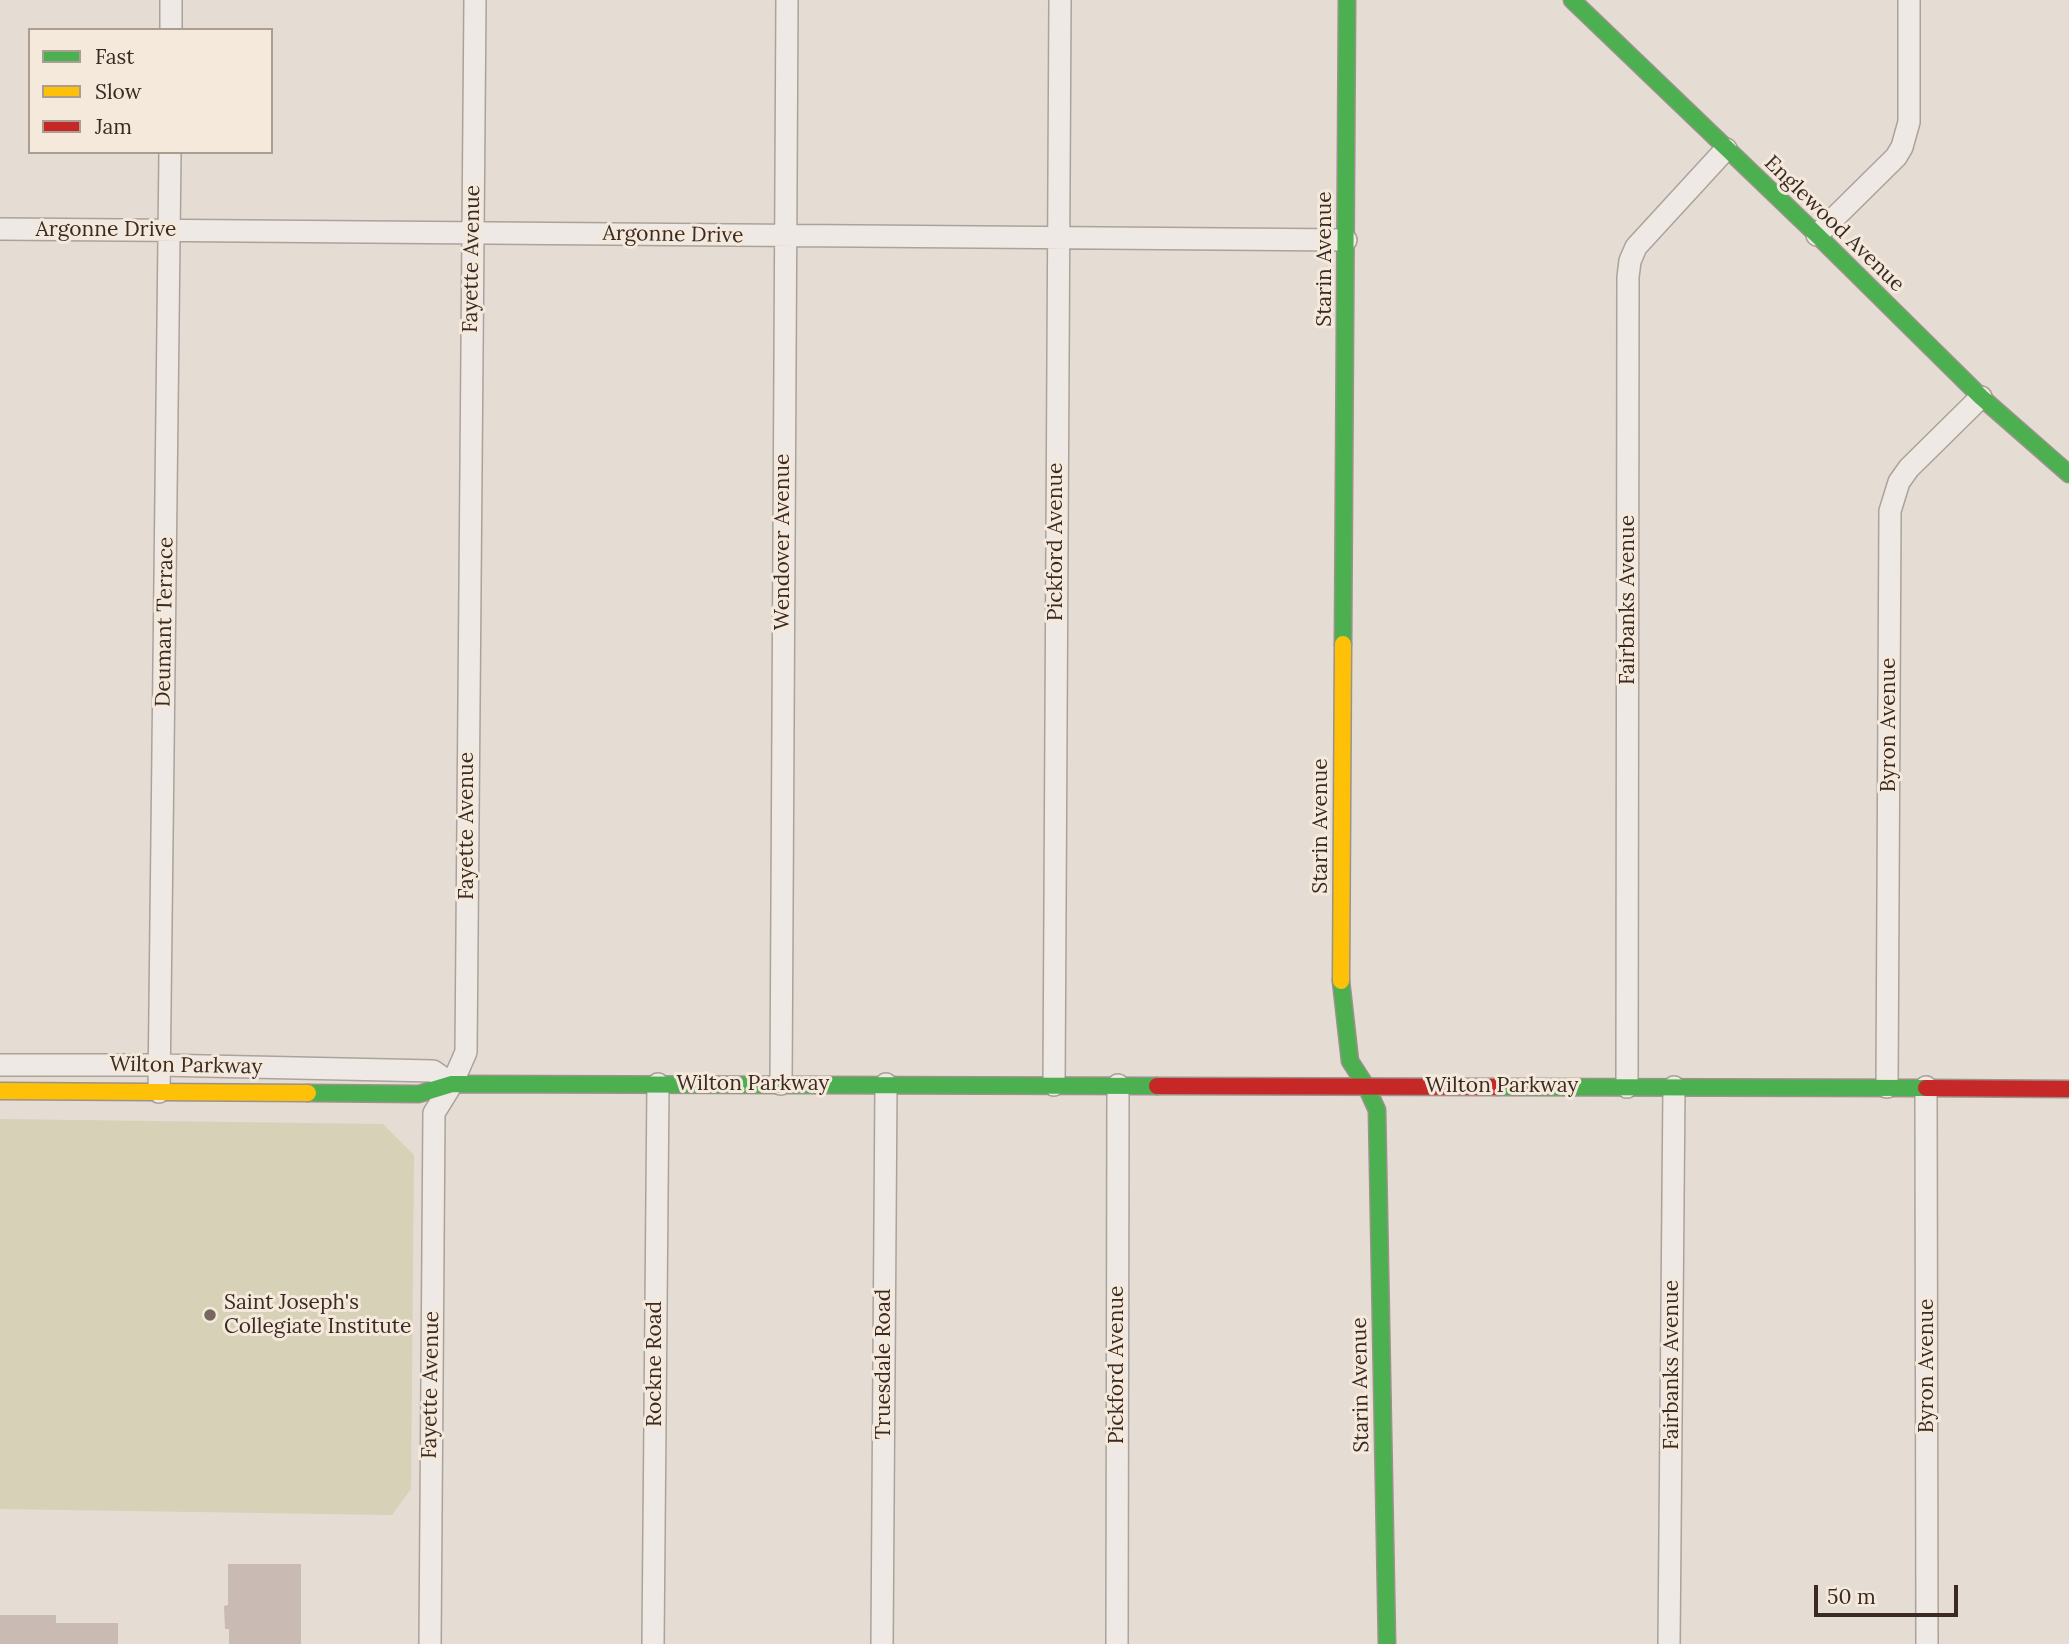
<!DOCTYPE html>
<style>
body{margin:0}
#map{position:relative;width:2069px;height:1644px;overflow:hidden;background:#e5dcd3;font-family:Lora,serif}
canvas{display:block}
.legend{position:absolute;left:28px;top:28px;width:245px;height:126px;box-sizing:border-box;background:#f4e9db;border:2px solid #aa9d91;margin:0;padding:9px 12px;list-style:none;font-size:21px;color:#3a2a23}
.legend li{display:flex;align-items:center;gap:14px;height:35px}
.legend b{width:35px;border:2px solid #aa9d91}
.scale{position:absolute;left:1814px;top:1585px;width:144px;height:32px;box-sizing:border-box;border:4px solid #3a2a23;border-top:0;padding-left:9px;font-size:21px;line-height:24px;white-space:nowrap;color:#3a2a23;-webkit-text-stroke:5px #f4e9db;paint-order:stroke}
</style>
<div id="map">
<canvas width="2069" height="1644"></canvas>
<ul class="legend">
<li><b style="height:9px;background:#4caf50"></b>Fast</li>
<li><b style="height:9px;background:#ffc107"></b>Slow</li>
<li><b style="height:9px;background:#c62828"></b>Jam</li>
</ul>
<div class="scale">50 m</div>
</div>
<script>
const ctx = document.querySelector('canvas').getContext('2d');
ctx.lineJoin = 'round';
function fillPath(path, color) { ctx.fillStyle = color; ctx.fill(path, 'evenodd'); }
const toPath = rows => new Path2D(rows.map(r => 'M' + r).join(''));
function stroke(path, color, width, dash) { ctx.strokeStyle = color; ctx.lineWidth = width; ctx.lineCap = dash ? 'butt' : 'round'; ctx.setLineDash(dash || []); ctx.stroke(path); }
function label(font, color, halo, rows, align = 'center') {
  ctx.font = font + ' Lora,serif'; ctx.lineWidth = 6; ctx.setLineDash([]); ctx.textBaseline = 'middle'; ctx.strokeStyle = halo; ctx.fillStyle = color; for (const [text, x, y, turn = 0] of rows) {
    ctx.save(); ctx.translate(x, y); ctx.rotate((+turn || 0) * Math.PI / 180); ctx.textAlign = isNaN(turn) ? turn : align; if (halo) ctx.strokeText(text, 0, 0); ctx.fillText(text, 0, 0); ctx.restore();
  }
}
const green = toPath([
 [0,1119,383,1124,414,1155,411,1489,392,1515,0,1509]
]);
const building = toPath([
 [228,1564,301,1564,301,1644,229,1644,229,1629,225,1629,224,1606,228,1605],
 [0,1615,56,1615,56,1623,118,1623,118,1644,0,1644]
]);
const street = toPath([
 [171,30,171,0],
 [0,229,1346,240],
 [1817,235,1896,157,1902,147,1909,122,1909,0],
 [0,1065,160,1065,433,1071,452,1084],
 [781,1084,787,0],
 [1054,1085,1060,0],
 [1627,1087,1628,277,1630,261,1636,247,1726,149],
 [1887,1087,1890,511,1899,482,1909,468,1981,397],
 [1926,1087,1927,1644],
 [159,1092,170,152],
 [430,1644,434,1113,452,1084,466,1052,475,0],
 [653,1644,658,1084],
 [882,1644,886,1084],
 [1117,1644,1118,1085],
 [1669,1644,1674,1087]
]);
const fast = toPath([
 [1572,0,1817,235,1981,397,2069,474],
 [1343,644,1347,0],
 [1341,981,1350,1061,1366,1086,1377,1110,1387,1644],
 [1497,1087,1926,1088],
 [308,1093,419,1094,452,1084,1157,1086]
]);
const slow = toPath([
 [1341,981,1343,644],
 [0,1091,308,1093]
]);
const jam = toPath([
 [1157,1086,1497,1087],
 [1926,1088,2069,1089]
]);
const markers = [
 [210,1315,7,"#766861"]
];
const streetNames = [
 ["Englewood Avenue",1834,224,44],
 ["Argonne Drive",106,230],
 ["Argonne Drive",673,235,1],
 ["Fayette Avenue",472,259,-89],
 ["Starin Avenue",1325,259,-90],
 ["Wendover Avenue",783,542,-90],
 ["Pickford Avenue",1056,542,-90],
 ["Fairbanks Avenue",1628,600,-90],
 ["Deumant Terrace",165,622,-89],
 ["Byron Avenue",1889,725,-90],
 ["Fayette Avenue",467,826,-90],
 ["Starin Avenue",1321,826,-90],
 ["Wilton Parkway",186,1066,1],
 ["Wilton Parkway",753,1084],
 ["Wilton Parkway",1502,1086],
 ["Rockne Road",655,1364,-90],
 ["Truesdale Road",884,1364,-90],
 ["Pickford Avenue",1117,1365,-90],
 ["Fairbanks Avenue",1672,1365,-90],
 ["Byron Avenue",1927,1366,-90],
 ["Fayette Avenue",431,1385,-89],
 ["Starin Avenue",1361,1385,-91]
];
const poiNames = [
 ["Saint Joseph's",224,1303],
 ["Collegiate Institute",224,1327]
];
fillPath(green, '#d6d1b7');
fillPath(building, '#c9bbb4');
stroke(street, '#aba29b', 24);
stroke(fast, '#9b928b', 19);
stroke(slow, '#9b928b', 19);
stroke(jam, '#9b928b', 19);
stroke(street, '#eee9e4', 21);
stroke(fast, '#4caf50', 16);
stroke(slow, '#ffc107', 16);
stroke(jam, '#c62828', 16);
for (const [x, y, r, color] of markers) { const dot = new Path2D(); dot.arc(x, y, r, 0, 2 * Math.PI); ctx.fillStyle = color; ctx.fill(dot); stroke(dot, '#f4e9db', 2.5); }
label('21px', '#3a2a23', '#f4e9db', streetNames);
label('21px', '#3a2a23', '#f4e9db', poiNames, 'left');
</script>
